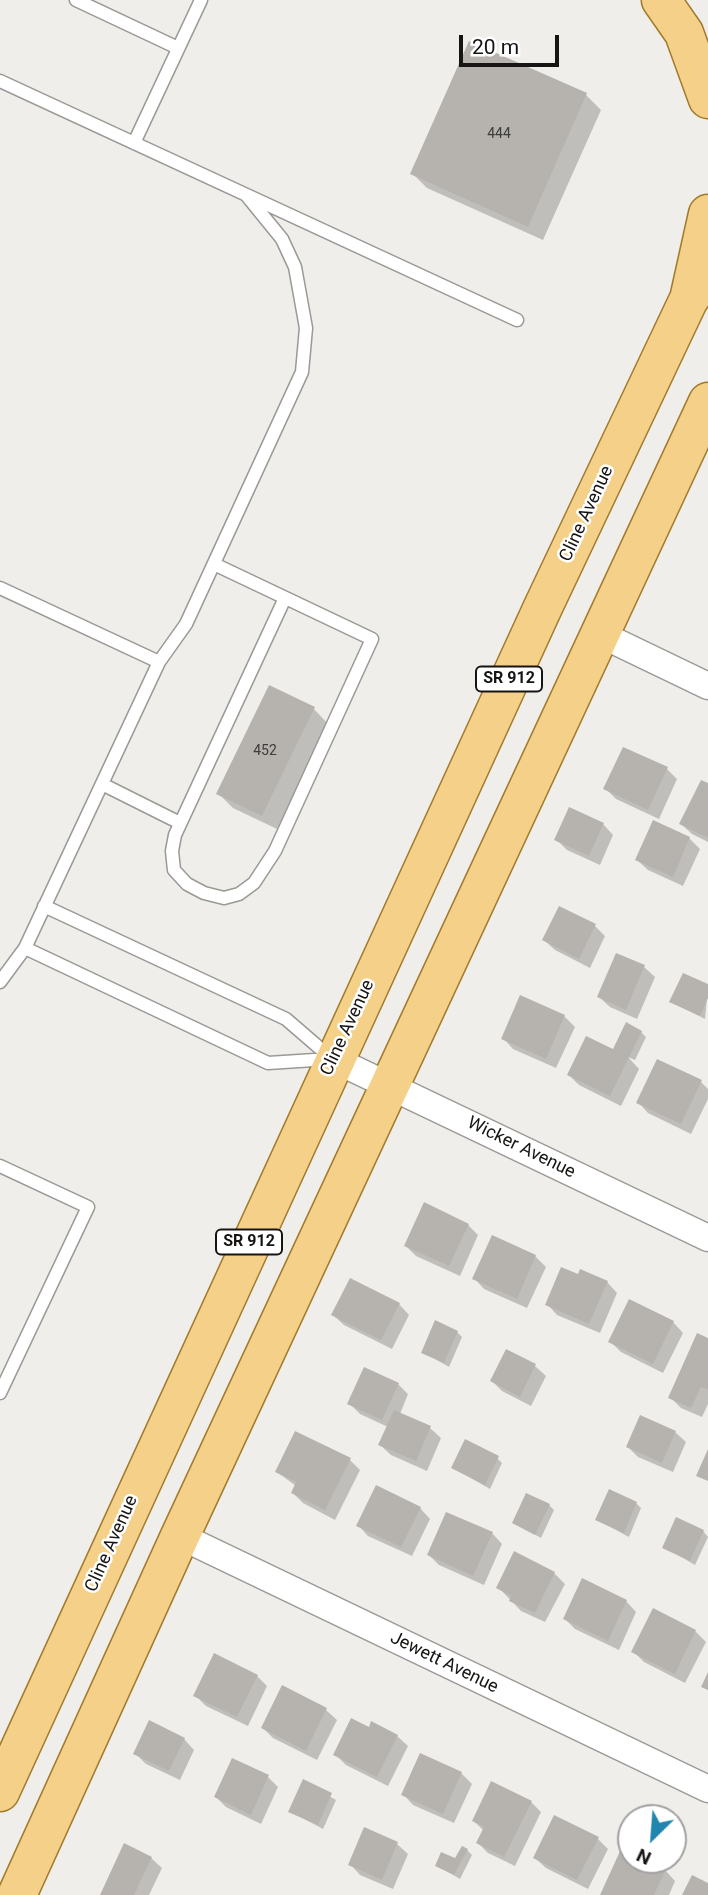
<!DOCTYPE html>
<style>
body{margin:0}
#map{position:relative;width:708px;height:1895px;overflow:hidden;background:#f0eeea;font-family:Roboto,sans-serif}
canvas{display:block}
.north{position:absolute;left:617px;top:1804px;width:70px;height:70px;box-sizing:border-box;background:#fff;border:2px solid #a2a1a1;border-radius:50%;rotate:205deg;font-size:19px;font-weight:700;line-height:28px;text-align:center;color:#161513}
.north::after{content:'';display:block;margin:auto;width:24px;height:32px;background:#2086af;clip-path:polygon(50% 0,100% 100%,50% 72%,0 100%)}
.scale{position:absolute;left:459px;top:35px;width:100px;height:32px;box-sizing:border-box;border:4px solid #161513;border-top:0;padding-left:9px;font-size:21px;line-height:24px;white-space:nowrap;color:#161513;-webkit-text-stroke:5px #fff;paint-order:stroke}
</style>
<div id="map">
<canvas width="708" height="1895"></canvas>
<div class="north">N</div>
<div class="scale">20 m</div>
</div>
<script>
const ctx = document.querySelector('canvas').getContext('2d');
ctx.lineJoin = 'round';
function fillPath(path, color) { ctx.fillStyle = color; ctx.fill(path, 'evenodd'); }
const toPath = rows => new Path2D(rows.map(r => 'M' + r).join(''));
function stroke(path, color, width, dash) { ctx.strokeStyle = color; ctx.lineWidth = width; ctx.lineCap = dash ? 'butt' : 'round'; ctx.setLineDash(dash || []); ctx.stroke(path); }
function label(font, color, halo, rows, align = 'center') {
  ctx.font = font + ' Roboto,sans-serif'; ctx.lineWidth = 5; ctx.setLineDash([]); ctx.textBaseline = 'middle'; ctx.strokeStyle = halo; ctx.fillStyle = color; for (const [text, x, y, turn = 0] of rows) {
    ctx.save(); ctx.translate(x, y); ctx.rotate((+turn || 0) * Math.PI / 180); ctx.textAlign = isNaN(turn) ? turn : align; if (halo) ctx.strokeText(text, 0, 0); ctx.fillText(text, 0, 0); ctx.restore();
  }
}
const shadow = toPath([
 [470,43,586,95,601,110,543,240,427,188,412,173],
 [314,709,328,724,277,829,233,808,218,793],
 [667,769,677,779,659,819,616,799,605,788],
 [708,785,708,842,692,834,681,824],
 [603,824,613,835,600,865,567,850,557,840],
 [689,838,700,849,683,886,648,870,637,860],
 [595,926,605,936,590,968,555,950,544,940],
 [617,955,644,967,655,977,637,1019,610,1007,599,997],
 [708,986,705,1019,671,1002],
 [564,1016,575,1027,556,1068,513,1049,503,1038],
 [641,1032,646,1037,635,1060,628,1057,639,1069,621,1106,579,1085,569,1075,620,1054],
 [701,1082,708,1089,708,1099,691,1134,648,1113,638,1102],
 [468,1225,478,1235,460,1276,416,1256,406,1246],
 [535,1256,546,1267,527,1308,484,1289,474,1278],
 [607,1282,617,1293,600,1333,557,1315,547,1304],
 [399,1304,409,1315,392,1349,344,1325,333,1315],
 [673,1322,683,1333,663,1373,621,1352,610,1341],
 [457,1332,462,1337,449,1367,423,1352],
 [708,1340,708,1404,702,1417,681,1408,670,1397],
 [507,1351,535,1366,546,1376,531,1406,502,1391,492,1381],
 [398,1384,408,1394,400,1414,430,1428,441,1438,427,1471,391,1455,380,1445,388,1427,360,1414,350,1404],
 [675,1432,686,1442,673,1472,638,1457,628,1447],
 [497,1458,502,1463,490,1489,453,1468],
 [350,1460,360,1470,335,1520,303,1503,293,1493,296,1486,277,1472],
 [636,1503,641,1508,629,1537,597,1520],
 [549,1505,554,1510,541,1538,514,1523],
 [420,1508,430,1519,412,1556,368,1536,358,1525],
 [703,1531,708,1537,695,1565,664,1547],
 [492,1533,502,1544,484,1585,439,1565,429,1555],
 [554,1573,565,1584,545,1622,521,1611,498,1587],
 [626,1601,636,1612,619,1650,575,1629,565,1619],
 [654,1611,695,1631,706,1642,685,1683,644,1662,633,1651],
 [257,1676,267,1686,248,1726,206,1706,195,1695],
 [283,1688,326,1710,337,1720,317,1760,273,1738,263,1728],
 [397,1736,408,1746,388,1786,346,1765,335,1754],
 [184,1739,194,1750,180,1780,146,1764,135,1753],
 [461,1773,472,1784,454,1823,413,1805,403,1794],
 [268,1777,278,1787,261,1824,226,1807,216,1797],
 [304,1782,336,1800,323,1829,291,1812],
 [531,1802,541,1812,515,1866,488,1853,478,1843,484,1831,474,1821],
 [365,1830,397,1844,408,1854,393,1889,360,1875,350,1864],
 [598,1839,608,1849,588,1889,546,1868,535,1858],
 [467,1850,472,1855,460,1879,438,1866,456,1861],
 [631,1855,631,1860,641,1860,665,1870,675,1881,669,1895,603,1895],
 [151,1858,162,1868,149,1895,101,1895]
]);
const building = toPath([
 [469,41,587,93,528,227,410,174],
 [269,685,315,707,262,816,216,794],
 [623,747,668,767,648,810,603,789],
 [701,780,708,783,708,838,679,824],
 [569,807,604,823,589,856,554,840],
 [653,820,690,837,673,877,635,860],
 [559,906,596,924,579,959,542,940],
 [616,953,645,965,626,1010,597,997],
 [683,973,708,984,708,998,700,1016,669,1002],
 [520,995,565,1015,546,1059,501,1039],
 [626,1022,642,1031,610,1096,567,1075,586,1036,613,1049],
 [657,1059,702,1080,681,1124,636,1103],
 [424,1202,469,1224,449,1266,404,1246],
 [492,1235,536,1255,517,1299,472,1279],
 [561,1267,578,1274,580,1269,608,1281,589,1324,545,1305],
 [350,1278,400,1303,381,1340,331,1315],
 [629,1299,674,1321,653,1364,608,1342],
 [435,1320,458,1331,444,1363,421,1353],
 [697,1333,708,1338,708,1390,701,1387,691,1408,668,1398],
 [506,1349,536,1364,520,1397,490,1381],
 [364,1367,399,1383,382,1420,347,1404],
 [394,1410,431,1426,416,1461,378,1445],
 [640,1415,676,1431,662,1463,626,1447],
 [295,1431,351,1458,325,1510,291,1493,296,1482,275,1472],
 [465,1439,499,1456,485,1485,451,1468],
 [708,1449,708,1481,696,1476],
 [376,1485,421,1507,401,1547,356,1526],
 [609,1489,637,1502,624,1533,595,1520],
 [526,1493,550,1504,535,1535,512,1523],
 [446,1512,493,1532,473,1576,427,1555],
 [676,1517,704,1530,690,1561,662,1548],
 [514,1551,555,1572,535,1613,509,1601,511,1596,496,1588],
 [582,1578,627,1600,608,1641,563,1619],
 [653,1608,696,1630,675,1674,631,1652],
 [214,1653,258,1675,237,1717,193,1696],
 [708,1672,708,1690,701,1687],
 [282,1685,327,1708,306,1751,261,1728],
 [351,1718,369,1727,371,1721,398,1735,377,1777,333,1755],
 [149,1720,185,1738,169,1771,133,1754],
 [420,1753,462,1772,443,1814,401,1795],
 [232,1758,269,1775,251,1815,214,1797],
 [303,1779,332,1793,318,1825,288,1812],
 [491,1781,532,1801,504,1857,476,1843,484,1827,472,1821],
 [554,1815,599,1837,577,1880,533,1858],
 [364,1827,398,1842,382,1880,348,1865],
 [124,1843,152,1857,134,1895,100,1895],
 [462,1846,468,1849,454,1875,435,1866,441,1852,455,1858],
 [621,1849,631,1853,631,1860,646,1860,666,1869,654,1895,600,1895],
 [692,1875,708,1883,708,1895,682,1895]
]);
const service = toPath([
 [76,0,178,48],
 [0,81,517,320],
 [134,143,201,0],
 [214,564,372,639,275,851,254,883,239,894,224,898,204,893,187,884,174,870,172,851,175,835,285,598],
 [0,588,159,662],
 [102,784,180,823],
 [44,906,286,1019,330,1057],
 [25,948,268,1063,330,1059],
 [0,982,25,948,159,662,186,624,302,372,306,328,295,267,282,239,247,196],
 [0,1166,88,1207,0,1393]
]);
const minor = toPath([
 [602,635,708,686],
 [333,1059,708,1238],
 [180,1536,708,1789]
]);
const primary = toPath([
 [661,0,684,33,708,99],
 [690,295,708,214],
 [0,1792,543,607,688,301,708,271],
 [17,1895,180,1536,708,402]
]);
const numberNames = [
 ["444",499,134],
 ["452",265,751]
];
const shields = [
 [509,679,66],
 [249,1242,66]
];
const shieldNames = [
 ["SR 912",509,679],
 ["SR 912",249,1242]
];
const streetNames = [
 ["Cline Avenue",587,514,-65],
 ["Cline Avenue",348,1028,-65],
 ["Wicker Avenue",521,1148,26],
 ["Cline Avenue",112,1544,-66],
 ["Jewett Avenue",444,1663,26]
];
fillPath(shadow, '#0003');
fillPath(building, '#b6b3af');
stroke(service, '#9b9995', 15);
stroke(minor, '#9b9995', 29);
stroke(primary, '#a17a2b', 41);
stroke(service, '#fff', 12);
stroke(minor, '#fff', 26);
stroke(primary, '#f4d088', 38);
label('14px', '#3e3c3a', null, numberNames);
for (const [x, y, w] of shields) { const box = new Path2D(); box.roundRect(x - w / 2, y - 12.5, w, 25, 5); ctx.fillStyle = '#fff'; ctx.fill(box); stroke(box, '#161513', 2); }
label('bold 16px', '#161513', null, shieldNames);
label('18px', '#161513', '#fff', streetNames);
</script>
